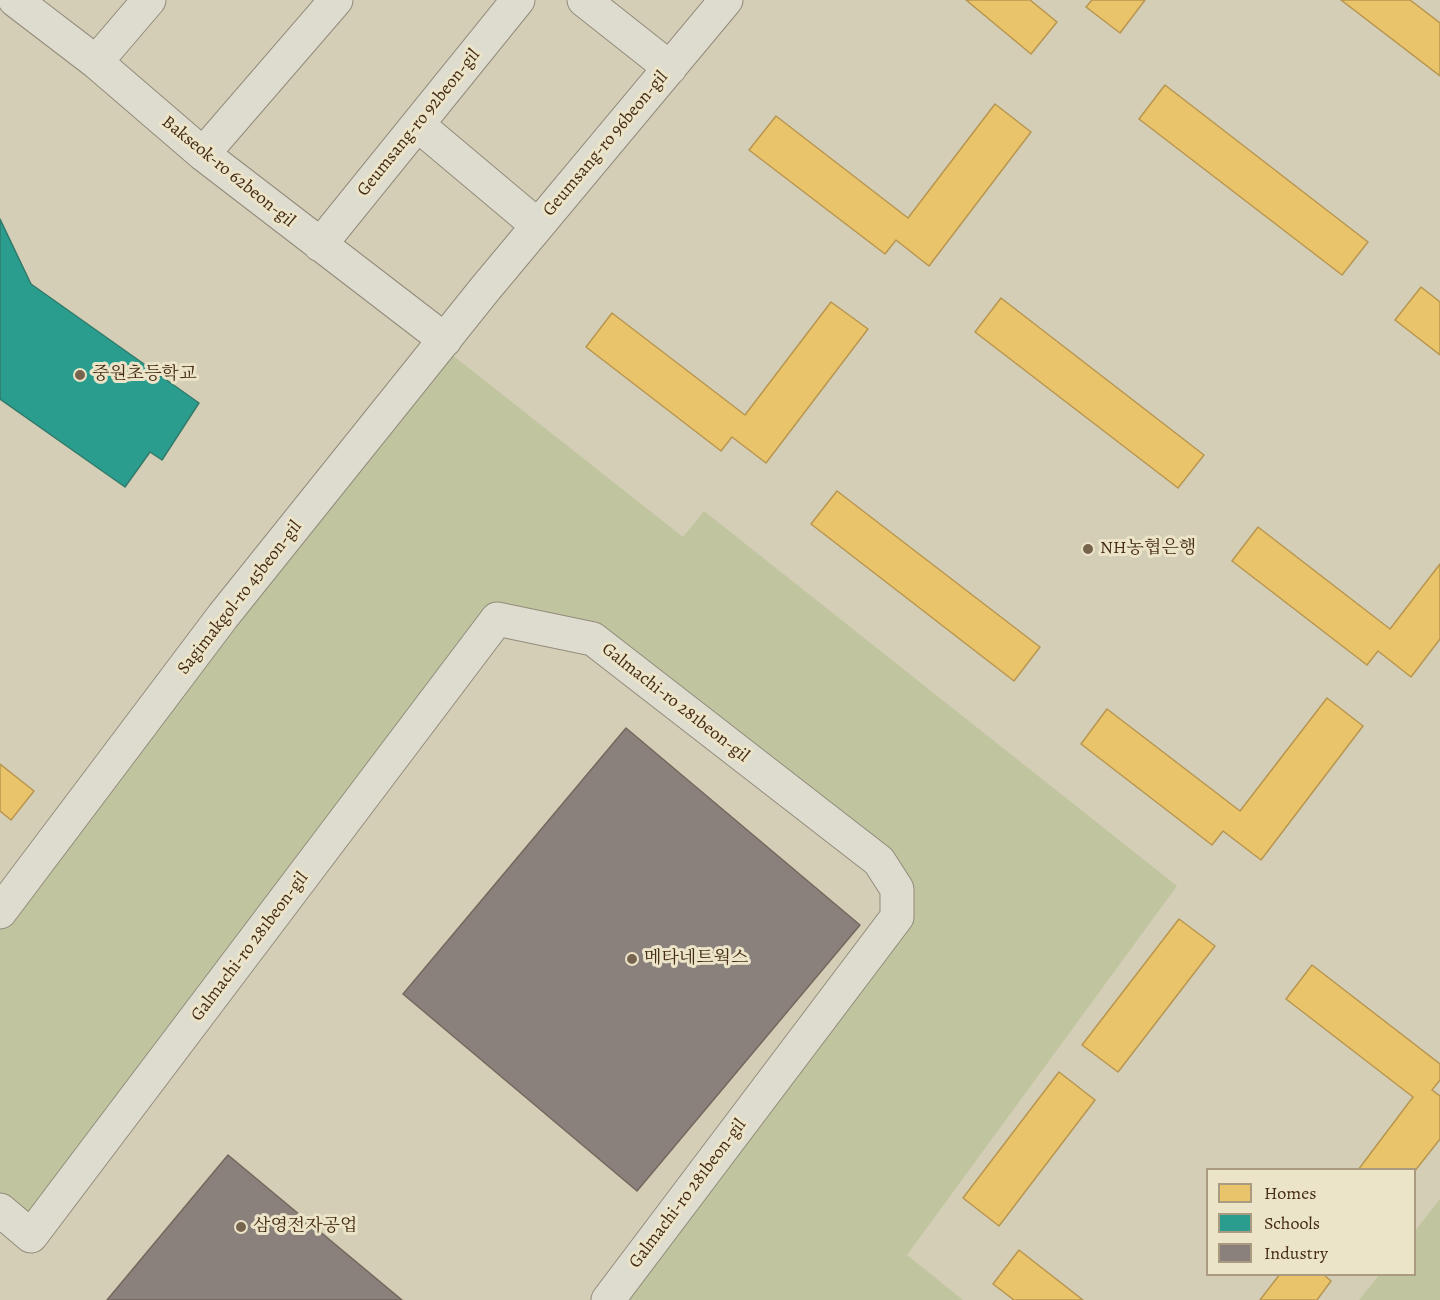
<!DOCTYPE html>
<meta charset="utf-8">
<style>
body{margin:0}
#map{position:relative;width:1440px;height:1300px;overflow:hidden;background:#d4ceb7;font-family:Alegreya,serif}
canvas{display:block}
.legend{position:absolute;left:1206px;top:1168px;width:210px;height:108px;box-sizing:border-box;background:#ebe4c8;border:2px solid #a99a80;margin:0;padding:8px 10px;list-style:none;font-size:18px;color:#452b15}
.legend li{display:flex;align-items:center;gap:12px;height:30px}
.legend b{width:30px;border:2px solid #a99a80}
</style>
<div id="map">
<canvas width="1440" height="1300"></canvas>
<ul class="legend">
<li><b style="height:16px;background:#e9c46a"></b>Homes</li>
<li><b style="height:16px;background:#2a9d8f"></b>Schools</li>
<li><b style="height:16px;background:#8a817c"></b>Industry</li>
</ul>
</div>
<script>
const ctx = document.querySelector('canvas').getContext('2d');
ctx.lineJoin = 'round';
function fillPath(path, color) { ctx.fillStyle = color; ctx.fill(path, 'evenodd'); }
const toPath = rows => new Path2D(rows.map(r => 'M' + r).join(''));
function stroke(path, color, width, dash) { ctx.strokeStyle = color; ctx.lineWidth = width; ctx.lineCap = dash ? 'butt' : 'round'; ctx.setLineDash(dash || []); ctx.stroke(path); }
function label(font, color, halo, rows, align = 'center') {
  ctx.font = font + ' Alegreya,"Noto Serif KR",serif'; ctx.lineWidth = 6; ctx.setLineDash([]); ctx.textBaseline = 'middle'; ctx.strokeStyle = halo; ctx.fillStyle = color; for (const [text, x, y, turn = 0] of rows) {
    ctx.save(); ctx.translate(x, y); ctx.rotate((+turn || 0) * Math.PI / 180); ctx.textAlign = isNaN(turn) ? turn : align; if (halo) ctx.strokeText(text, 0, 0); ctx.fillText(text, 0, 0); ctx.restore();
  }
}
const green = toPath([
 [451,354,683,537,704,511,1177,886,907,1255,963,1300,608,1300,897,889,593,639,497,620,31,1236,0,1210,0,904],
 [1440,1199,1440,1300,1359,1300,1379,1275,1414,1274,1415,1231]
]);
const homes = toPath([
 [966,0,1030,0,1057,22,1031,54,966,0],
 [1092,0,1145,0,1120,33,1086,7,1092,0],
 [1341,0,1410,0,1440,23,1440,76,1341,0],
 [1165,85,1368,242,1342,275,1139,119,1165,85],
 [995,104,1031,132,929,266,896,240,885,254,749,150,776,116,908,218,995,104],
 [1421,287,1440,302,1440,355,1395,320,1421,287],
 [1001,298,1204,455,1178,488,975,332,1001,298],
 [831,302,868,329,766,463,732,437,721,451,586,347,612,313,745,415,831,302],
 [837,491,1040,647,1014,681,811,524,837,491],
 [1258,527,1390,629,1440,564,1440,639,1411,677,1378,651,1367,665,1232,561,1258,527],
 [1327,698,1363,726,1261,860,1223,831,1212,845,1081,744,1107,709,1240,811,1327,698],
 [0,764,34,791,11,820,0,811,0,764],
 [1179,919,1215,946,1118,1072,1082,1045,1179,919],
 [1312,965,1440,1064,1440,1080,1432,1090,1440,1096,1440,1139,1414,1172,1414,1170,1358,1170,1413,1097,1286,999,1312,965],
 [1059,1072,1095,1100,999,1226,963,1198,1059,1072],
 [1019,1250,1083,1300,1014,1300,993,1284,1019,1250],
 [1280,1274,1323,1274,1331,1281,1317,1300,1260,1300,1280,1274]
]);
const schools = toPath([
 [0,219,31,284,199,403,162,460,150,452,125,487,0,399,0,219]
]);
const industry = toPath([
 [626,728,860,925,637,1191,403,994,626,728],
 [228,1155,402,1300,107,1300,228,1155]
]);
const minor = toPath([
 [15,0,96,62,203,154,445,340],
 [584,0,670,68],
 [96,62,149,0],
 [418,125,537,225],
 [203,154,336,0],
 [320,245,518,0],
 [0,912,223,616,485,289,726,0],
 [0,1210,31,1236,497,619,593,639,879,861,897,889,897,917,608,1300]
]);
const markers = [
 [80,375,6,"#77644e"],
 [1088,549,6,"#77644e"],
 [632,959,6,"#77644e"],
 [241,1227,6,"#77644e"]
];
const streetNames = [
 ["Geumsang-ro 92beon-gil",419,123,-51],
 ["Geumsang-ro 96beon-gil",606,144,-50],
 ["Bakseok-ro 62beon-gil",228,172,39],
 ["Sagimakgol-ro 45beon-gil",240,598,-52],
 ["Galmachi-ro 281beon-gil",675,703,38],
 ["Galmachi-ro 281beon-gil",250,947,-53],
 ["Galmachi-ro 281beon-gil",688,1194,-53]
];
const poiNames = [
 ["중원초등학교",92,375],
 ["NH농협은행",1100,549],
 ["메타네트웍스",644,959],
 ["삼영전자공업",253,1227]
];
fillPath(green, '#c0c59f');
fillPath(homes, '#e9c46a');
stroke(homes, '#b89650', 1.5);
fillPath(schools, '#2a9d8f');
stroke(schools, '#327b6a', 1.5);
fillPath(industry, '#8a817c');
stroke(industry, '#75675d', 1.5);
stroke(minor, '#928b7b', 35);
stroke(minor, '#dedbcf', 33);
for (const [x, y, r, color] of markers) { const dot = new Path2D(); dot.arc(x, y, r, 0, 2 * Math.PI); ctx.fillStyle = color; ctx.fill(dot); stroke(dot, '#ebe4c8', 2); }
label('18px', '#452b15', '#ebe4c8', streetNames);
label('18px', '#452b15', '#ebe4c8', poiNames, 'left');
</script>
